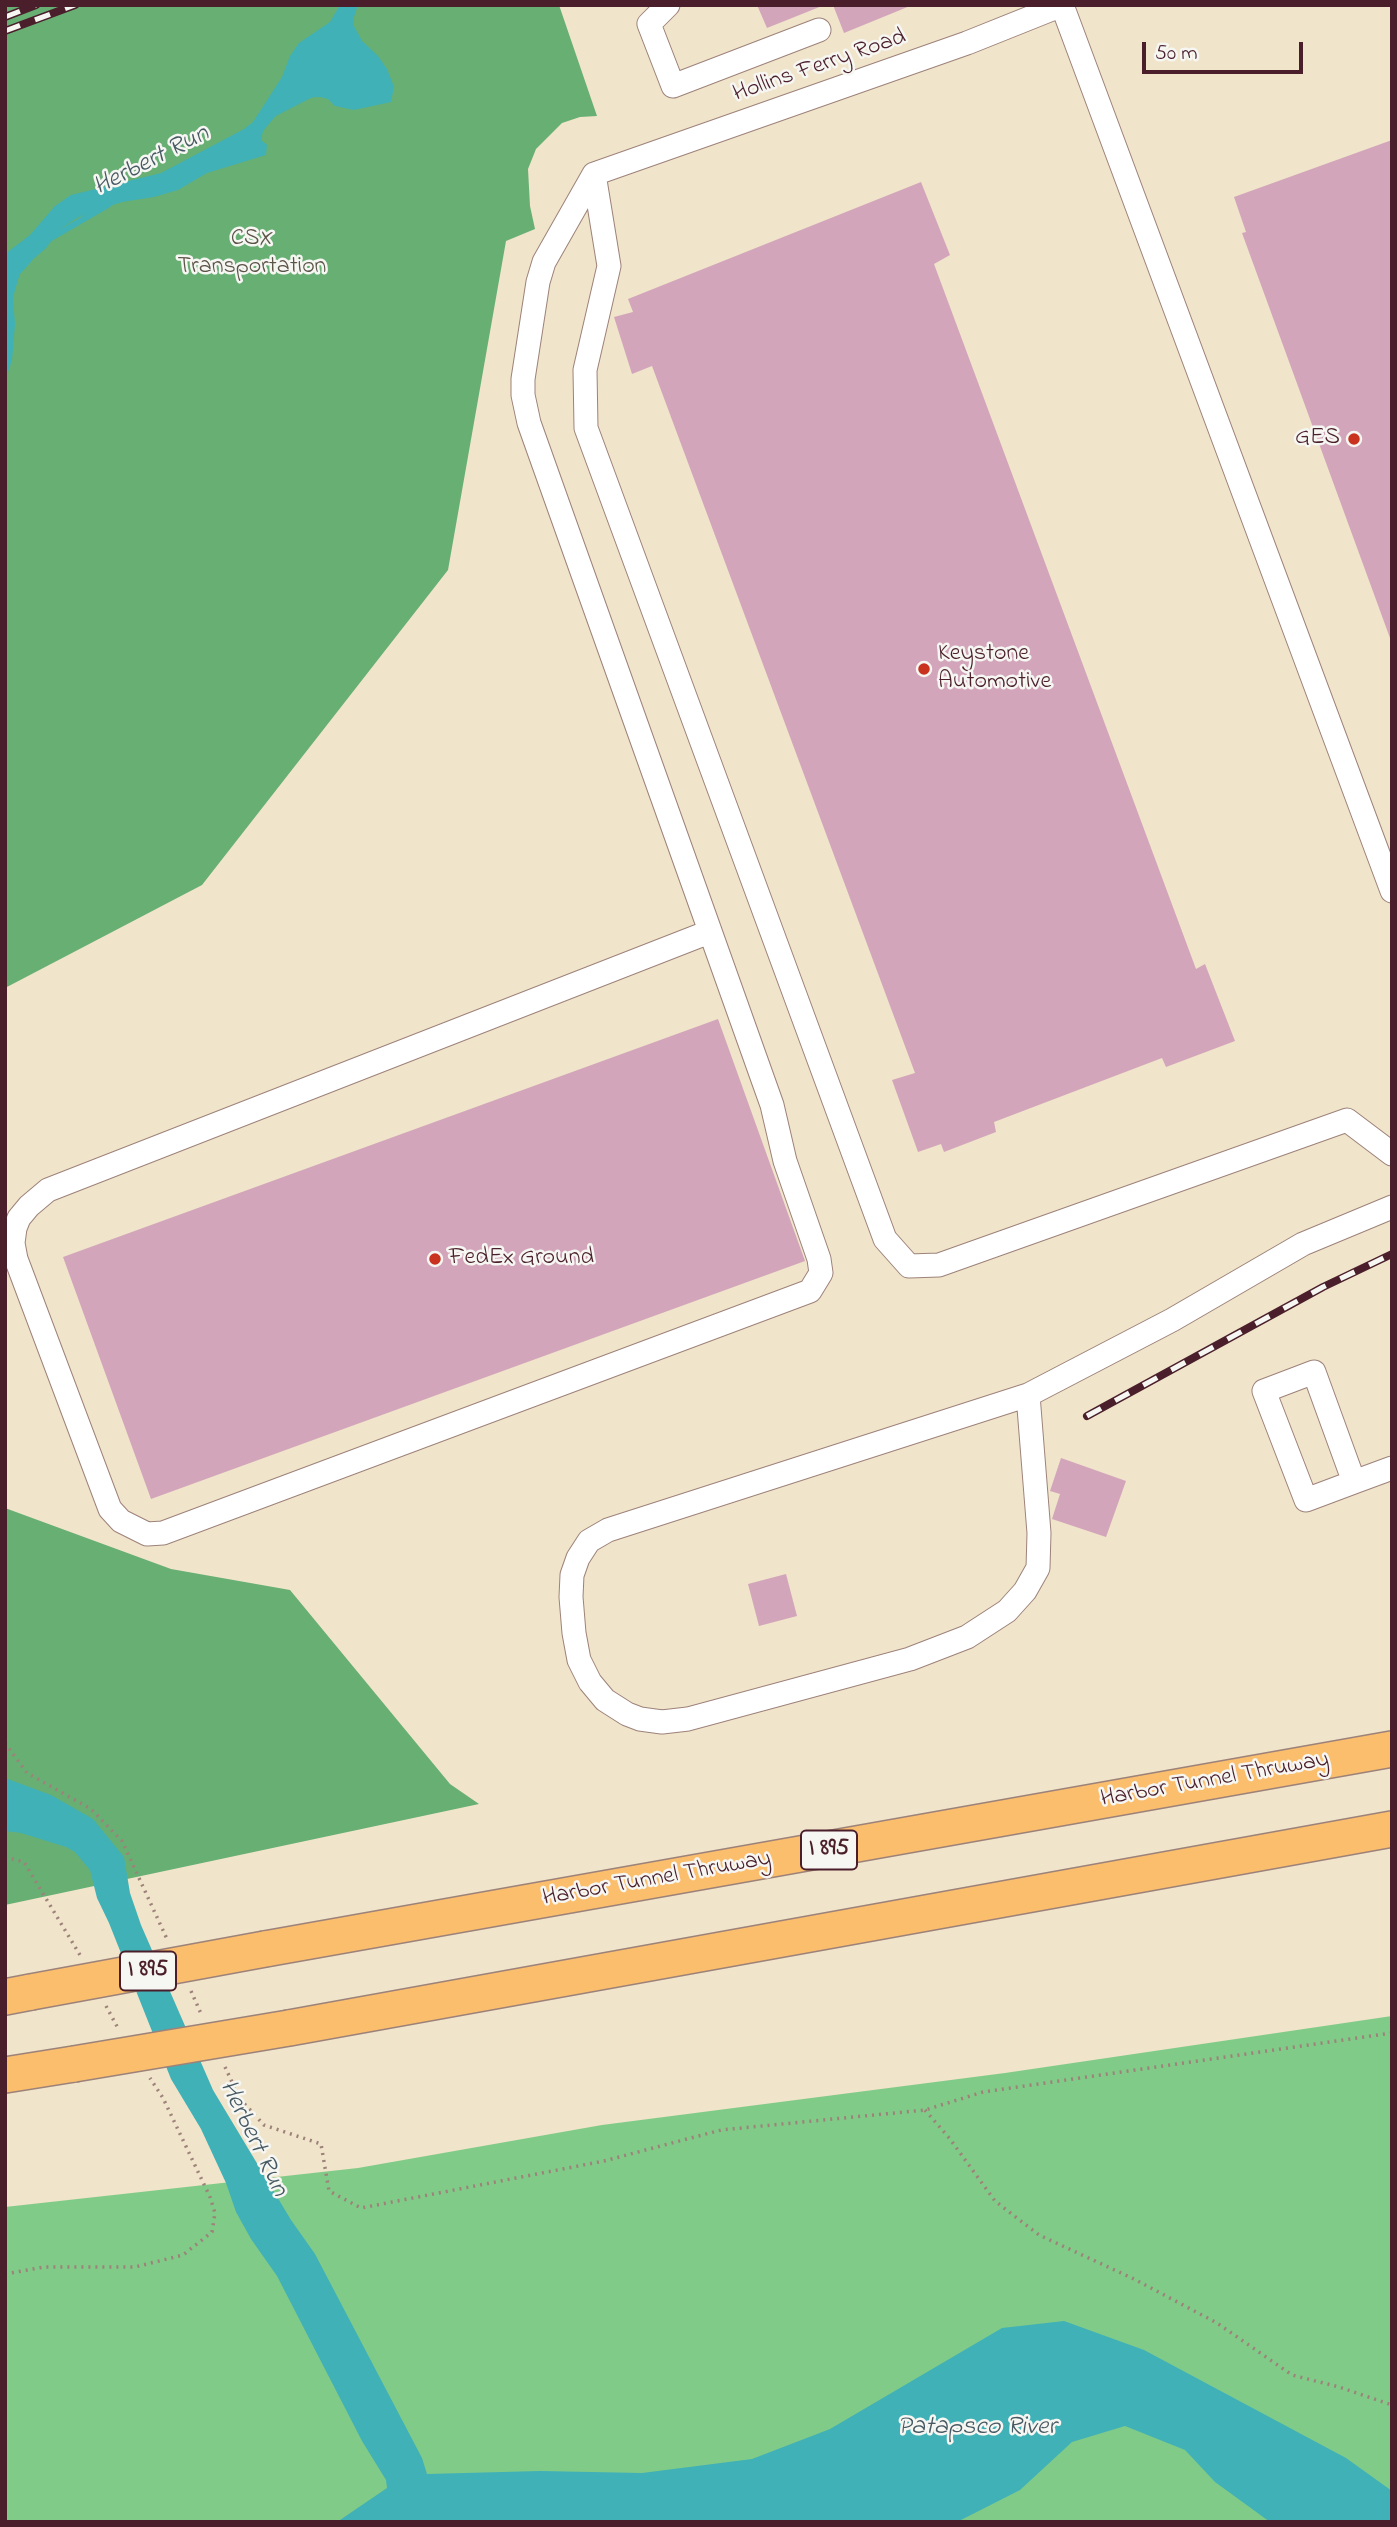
<!DOCTYPE html>
<style>
body{margin:0}
#map{position:relative;width:1397px;height:2527px;overflow:hidden;background:#f0e4ca;font-family:"Indie Flower",sans-serif}
canvas{display:block}
.frame{position:absolute;inset:0;border:7px solid #4a1f2b;pointer-events:none}
.scale{position:absolute;left:1142px;top:42px;width:161px;height:32px;box-sizing:border-box;border:4px solid #4a1f2b;border-top:0;padding-left:9px;font-size:21px;line-height:24px;white-space:nowrap;color:#4a1f2b;-webkit-text-stroke:5px #f6f6f2;paint-order:stroke}
</style>
<div id="map">
<canvas width="1397" height="2527"></canvas>
<div class="frame"></div>
<div class="scale">50 m</div>
</div>
<script>
const ctx = document.querySelector('canvas').getContext('2d');
ctx.lineJoin = 'round';
function fillPath(path, color) { ctx.fillStyle = color; ctx.fill(path, 'evenodd'); }
const toPath = rows => new Path2D(rows.map(r => 'M' + r).join(''));
function stroke(path, color, width, dash) { ctx.strokeStyle = color; ctx.lineWidth = width; ctx.lineCap = dash ? 'butt' : 'round'; ctx.setLineDash(dash || []); ctx.stroke(path); }
function label(font, color, halo, rows, align = 'center') {
  ctx.font = font + ' "Indie Flower",sans-serif'; ctx.lineWidth = 5; ctx.setLineDash([]); ctx.textBaseline = 'middle'; ctx.strokeStyle = halo; ctx.fillStyle = color; for (const [text, x, y, turn = 0] of rows) {
    ctx.save(); ctx.translate(x, y); ctx.rotate((+turn || 0) * Math.PI / 180); ctx.textAlign = isNaN(turn) ? turn : align; if (halo) ctx.strokeText(text, 0, 0); ctx.fillText(text, 0, 0); ctx.restore();
  }
}
const green = toPath([
 [1392,2016,1392,2522,5,2522,5,2207,358,2168,602,2125,1005,2073]
]);
const forest = toPath([
 [5,5,559,5,597,116,580,117,562,123,536,149,528,169,530,206,535,229,506,241,448,570,202,885,5,988],
 [5,1508,171,1569,290,1590,450,1784,479,1804,5,1905]
]);
const water = toPath([
 [340,5,358,5,354,17,354,26,362,41,378,56,387,69,394,87,391,102,354,110,335,106,328,99,320,97,302,98,285,105,263,131,261,140,267,145,266,155,207,173,178,190,154,197,122,202,95,211,77,218,62,228,46,248,13,277,12,286,15,324,12,360,5,381,5,255,9,251,30,235,55,206,71,195,161,173,244,129,253,122,282,77,290,56,299,43,330,22],
 [5,1778,51,1795,93,1819,124,1857,130,1893,141,1925,213,2090,291,2220,315,2254,422,2458,427,2474,540,2471,642,2473,752,2459,830,2429,1002,2328,1064,2321,1144,2350,1346,2458,1392,2491,1392,2522,1270,2522,1215,2482,1185,2450,1125,2426,1072,2442,1020,2490,957,2522,337,2522,387,2488,386,2480,362,2441,277,2276,251,2239,236,2212,226,2183,201,2129,171,2079,109,1923,97,1898,90,1870,75,1852,66,1847,21,1833,5,1831]
]);
const stream = toPath([
 [273,114,310,95],
 [51,238,108,205],
 [5,314,17,273,28,261]
]);
const building = toPath([
 [757,5,822,5,822,6,767,28],
 [833,5,910,5,910,6,844,33],
 [1392,140,1392,638,1390,638,1242,233,1246,232,1234,197],
 [921,182,950,255,934,264,1196,969,1205,964,1235,1041,1166,1067,1162,1058,994,1122,996,1132,944,1152,941,1144,918,1152,892,1080,915,1073,652,366,632,374,614,317,633,312,628,299],
 [718,1019,805,1261,151,1499,63,1257],
 [1061,1458,1126,1481,1106,1537,1052,1519,1060,1494,1050,1491],
 [786,1574,797,1616,759,1626,748,1584]
]);
const path = toPath([
 [5,1743,27,1773,91,1809,122,1841,167,1939],
 [5,1857,24,1862,80,1955],
 [191,1991,202,2016],
 [106,2006,119,2030],
 [225,2067,240,2099,264,2125,321,2144,329,2191,361,2208,604,2161,721,2130,925,2110,983,2092,1392,2033],
 [925,2110,950,2139,995,2201,1039,2235,1134,2279,1217,2323,1292,2375,1339,2387,1392,2405],
 [5,2274,44,2267,135,2267,183,2255,212,2232,215,2213,210,2197,163,2098,150,2078]
]);
const minor = toPath([
 [668,5,649,24,673,86,819,30],
 [1062,5,1392,891],
 [594,174,544,262,538,282,523,379,523,395,529,423,772,1105,785,1161,819,1259,821,1273,810,1291,163,1533,147,1534,121,1521,110,1509,16,1259,13,1243,15,1228,19,1218,29,1206,48,1190,709,932],
 [594,174,609,266,585,370,586,428,885,1239,909,1266,939,1265,1347,1120,1392,1154],
 [594,174,967,43,1062,5],
 [1028,1395,1039,1533,1038,1568,1025,1591,1007,1611,967,1637,910,1659,688,1719,662,1722,640,1719,627,1714,605,1700,590,1682,579,1660,574,1633,571,1597,572,1575,578,1558,589,1541,608,1530,1028,1395,1172,1320,1303,1244,1392,1207],
 [1354,1482,1306,1500,1264,1391,1314,1372,1354,1482,1392,1468]
]);
const highway = toPath([
 [265,1949,1392,1749],
 [5,1997,31,1992],
 [289,2028,1392,1829],
 [5,2075,74,2064]
]);
const rail = toPath([
 [5,17,36,5],
 [5,31,75,5],
 [1087,1416,1323,1287,1392,1254]
]);
const highwayBridge = toPath([
 [31,1992,265,1949],
 [74,2064,289,2028]
]);
const markers = [
 [1354,439,7,"#c8321e"],
 [924,669,7,"#c8321e"],
 [435,1259,7,"#c8321e"]
];
const shields = [
 [829,1850,56],
 [148,1971,56]
];
const shieldNames = [
 ["I 895",829,1850],
 ["I 895",148,1971]
];
const streetNames = [
 ["Hollins Ferry Road",820,67,-19],
 ["Harbor Tunnel Thruway",1215,1781,-10],
 ["Harbor Tunnel Thruway",657,1880,-10]
];
const parkNames = [
 ["CSX",252,240],
 ["Transportation",252,268]
];
const poiNames = [
 ["GES",1340,439,"right"],
 ["Keystone",938,655],
 ["Automotive",938,683],
 ["FedEx Ground",449,1259]
];
const waterNames = [
 ["Herbert Run",152,162,-27],
 ["Herbert Run",252,2139,64],
 ["Patapsco River",977,2429]
];
fillPath(green, '#81cb88');
fillPath(forest, '#68af74');
fillPath(water, '#40b1b7');
stroke(stream, '#40b1b7', 6);
fillPath(building, '#d3a5bb');
stroke(minor, '#9d827a', 25);
stroke(highway, '#9d827a', 38);
stroke(path, '#9d827a', 3.5, [2, 5]);
stroke(minor, '#fff', 23);
stroke(highway, '#fabe6d', 35);
stroke(rail, '#4a1f2b', 8);
stroke(rail, '#f6f6f2', 5, [16]);
stroke(highwayBridge, '#9d827a', 38, []);
stroke(highwayBridge, '#fabe6d', 35);
for (const [x, y, r, color] of markers) { const dot = new Path2D(); dot.arc(x, y, r, 0, 2 * Math.PI); ctx.fillStyle = color; ctx.fill(dot); stroke(dot, '#f6f6f2', 2.5); }
for (const [x, y, w] of shields) { const box = new Path2D(); box.roundRect(x - w / 2, y - 19.5, w, 39, 5); ctx.fillStyle = '#f6f6f2'; ctx.fill(box); stroke(box, '#4a1f2b', 2); }
label('bold 23px', '#4a1f2b', null, shieldNames);
label('24px', '#4a1f2b', '#f6f6f2', streetNames);
label('24px', '#5a5347', '#f6f6f2', parkNames);
label('24px', '#4a1f2b', '#f6f6f2', poiNames, 'left');
label('italic 26px', '#465963', '#f6f6f2', waterNames);
</script>
